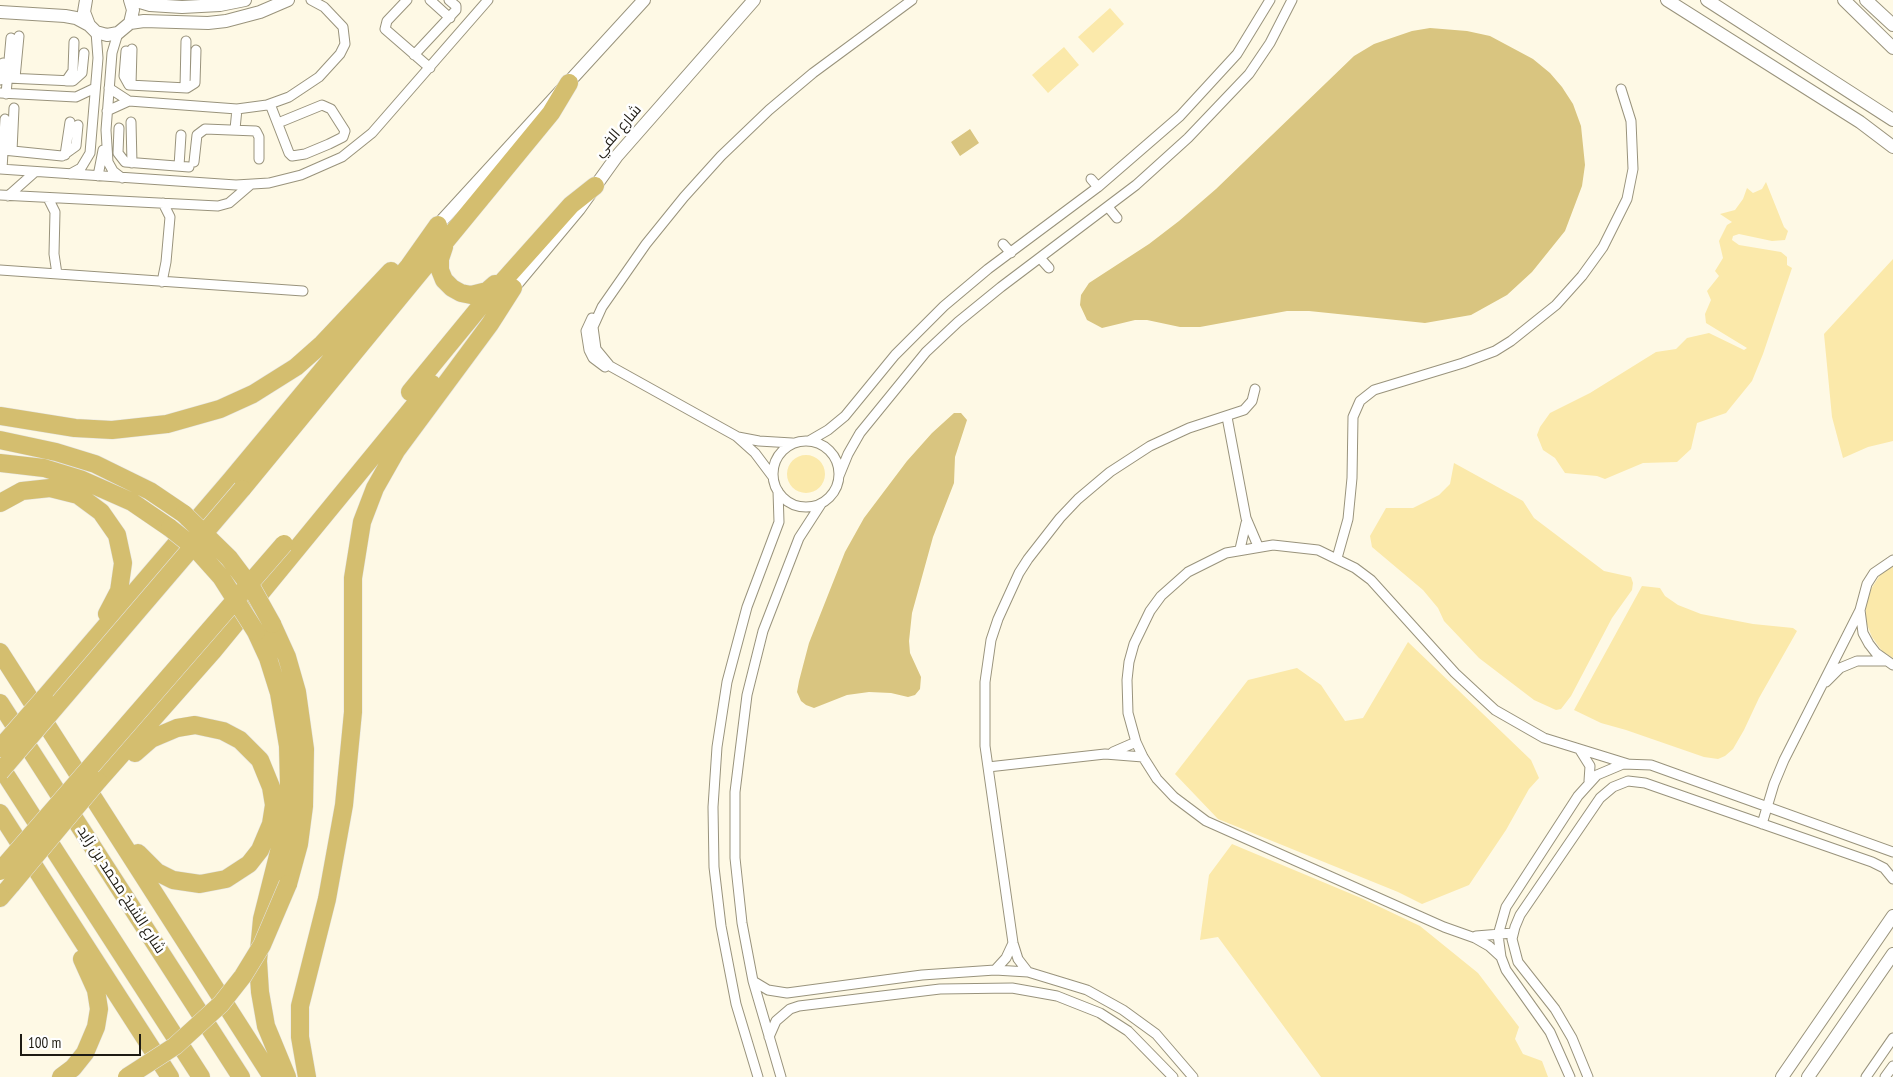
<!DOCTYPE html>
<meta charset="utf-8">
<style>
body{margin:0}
#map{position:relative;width:1893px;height:1077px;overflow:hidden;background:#fef9e5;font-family:"PT Sans Narrow",sans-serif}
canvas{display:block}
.scale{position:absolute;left:20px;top:1034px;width:121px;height:22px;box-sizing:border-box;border:2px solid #1e1b13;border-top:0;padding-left:6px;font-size:15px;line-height:18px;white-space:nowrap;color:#1e1b13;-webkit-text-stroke:4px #fff;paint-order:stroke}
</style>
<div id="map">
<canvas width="1893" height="1077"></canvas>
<div class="scale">100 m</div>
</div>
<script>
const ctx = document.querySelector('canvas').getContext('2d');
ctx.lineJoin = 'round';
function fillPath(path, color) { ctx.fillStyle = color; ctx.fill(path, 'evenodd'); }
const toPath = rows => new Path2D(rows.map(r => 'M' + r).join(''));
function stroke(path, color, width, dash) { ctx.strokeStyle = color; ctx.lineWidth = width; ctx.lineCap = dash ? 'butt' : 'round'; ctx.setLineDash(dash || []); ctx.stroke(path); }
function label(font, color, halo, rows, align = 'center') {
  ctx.font = font + ' "PT Sans Narrow",Cairo,sans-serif'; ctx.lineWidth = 5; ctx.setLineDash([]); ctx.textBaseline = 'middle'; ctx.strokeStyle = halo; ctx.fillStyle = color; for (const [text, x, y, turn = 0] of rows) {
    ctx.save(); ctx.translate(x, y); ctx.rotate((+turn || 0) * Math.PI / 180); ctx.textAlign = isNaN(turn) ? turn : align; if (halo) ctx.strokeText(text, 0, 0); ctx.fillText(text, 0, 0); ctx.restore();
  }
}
const green = toPath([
 [1110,8,1124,24,1093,53,1078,37],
 [1064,47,1079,65,1048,93,1032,75],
 [1766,182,1784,227,1788,231,1785,240,1772,241,1739,234,1733,236,1732,240,1739,245,1781,252,1787,257,1787,265,1792,268,1763,354,1752,381,1726,413,1697,423,1691,449,1677,462,1643,463,1605,479,1597,476,1565,473,1555,458,1543,450,1537,435,1540,427,1550,413,1590,393,1656,352,1676,349,1687,338,1709,333,1744,350,1747,348,1706,323,1705,314,1711,300,1707,291,1719,276,1715,271,1723,258,1719,241,1727,225,1732,222,1720,214,1735,210,1743,199,1747,188,1753,193,1762,189],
 [1893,259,1893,441,1868,447,1843,458,1832,417,1824,334],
 '787 474a19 19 0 1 1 38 0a19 19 0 1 1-38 0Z',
 [1454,463,1523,501,1534,518,1604,571,1631,577,1633,583,1632,590,1612,618,1571,696,1561,709,1556,710,1534,700,1479,658,1444,621,1438,608,1423,590,1372,547,1370,536,1386,508,1413,508,1439,495,1450,484],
 [1893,566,1893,658,1882,651,1872,637,1866,622,1866,605,1871,589,1880,575],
 [1642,586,1660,588,1665,596,1678,605,1701,614,1753,624,1793,628,1797,631,1759,698,1744,730,1733,749,1725,756,1718,759,1704,757,1626,730,1601,723,1574,710],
 [1408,642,1531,760,1539,778,1529,789,1506,830,1469,885,1422,904,1398,892,1218,819,1175,774,1248,680,1297,668,1321,685,1345,721,1363,718],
 [1232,844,1361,898,1420,926,1478,973,1519,1027,1515,1039,1523,1054,1542,1061,1548,1077,1321,1077,1218,937,1200,940,1209,875]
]);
const water = toPath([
 [1430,28,1467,31,1490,36,1533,59,1550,73,1562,87,1573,104,1581,126,1585,165,1582,186,1565,231,1532,272,1507,295,1471,315,1425,323,1309,311,1287,311,1200,327,1180,327,1147,320,1135,320,1102,328,1087,320,1080,305,1081,295,1089,283,1149,244,1179,221,1216,189,1354,56,1374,44,1412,31],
 [970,129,979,143,960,156,951,142],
 [954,413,961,413,967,420,955,457,954,483,933,537,912,613,909,641,910,653,921,677,920,689,915,695,908,697,891,693,869,692,847,695,814,708,806,705,801,701,797,692,799,681,809,643,845,552,864,518,907,461,932,433]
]);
const street = toPath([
 [407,0,387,21,385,29,430,68],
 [430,0,450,18],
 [118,33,112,53,106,130,108,162,113,171,122,178],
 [126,51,124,76,129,85,187,88,195,83,196,50],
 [414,55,456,10,456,6,449,0],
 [7,78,73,81,82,73,84,53],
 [15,78,19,36],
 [0,80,3,63],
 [66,81,73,71,74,42],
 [131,85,132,49],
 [185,87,186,41],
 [109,88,129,101,237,109,267,105,289,97,319,77,340,54,345,44,343,27,324,7,311,0],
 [0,93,76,97,95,88],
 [6,94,11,38],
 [270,104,289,153,292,156,305,154,329,144,343,137,345,131,331,109,322,105,278,123],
 [107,111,129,101],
 [131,122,132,163],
 [119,128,118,153,125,162,189,167],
 [235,129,237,109],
 [3,150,62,156,76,146,78,125],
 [12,151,14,108],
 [65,155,70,122],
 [194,162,197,135,205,129,256,131,259,137,259,159],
 [179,166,181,135],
 [0,169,236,185,269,183,301,175,342,157,372,133,488,0],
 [2,169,5,119],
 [70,174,81,168,90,153,98,58,96,32],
 [98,176,103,150],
 [1091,179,1098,187],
 [0,195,218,206,229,203,250,185],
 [8,196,35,172],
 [48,198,55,212,54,254,57,274],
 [1108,207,1117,218],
 [1003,244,1011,253],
 [1040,258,1049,268],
 [0,270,303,291],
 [162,282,166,262,170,217,163,203],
 [592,318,586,331,589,350,593,358,605,367],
 [1227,417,1246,518,1258,546],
 [738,437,759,441,792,443],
 [809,441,828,430,845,416,895,355,944,306,988,269,1098,187,1180,116,1237,54,1270,0],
 '773 474a33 33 0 1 1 66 0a33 33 0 1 1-66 0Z',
 [839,476,848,454,860,433,926,352,958,322,1001,287,1136,185,1188,138,1249,74,1270,43,1292,0],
 [773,477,755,453,736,436,610,366,596,349,593,327,602,307,646,244,684,197,721,156,769,110,813,73,912,0],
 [1240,549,1246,523],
 [1337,558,1348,519,1352,478,1353,417,1360,401,1374,390,1463,363,1495,351,1511,341,1556,305,1582,276,1603,247,1627,199,1633,169,1631,121,1621,89],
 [1893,560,1874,573,1867,584,1860,610,1863,633,1869,644,1876,653,1893,665],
 [1826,682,1840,668,1857,661,1885,661],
 [1580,750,1590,766,1589,781],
 [1113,752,1136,742],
 [988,767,1105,754,1143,757],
 [1762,824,1774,784,1784,760,1860,610],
 [1476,936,1513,933],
 [1501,957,1489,946,1475,938,1444,927,1206,821,1174,797,1157,779,1143,757,1136,742,1128,713,1127,680,1129,662,1134,644,1150,611,1161,596,1188,572,1226,553,1273,545,1318,550,1355,568,1371,580,1455,673,1495,710,1544,738,1628,764],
 [995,970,1006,958,1013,943],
 [1028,972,1018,959,1013,943,985,746,985,682,991,640,998,619,1019,573,1028,559,1060,518,1078,499,1110,472,1150,446,1189,428,1244,410,1252,401,1255,389],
 [753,981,768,990,787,993,922,975,995,970,1028,972,1087,990,1123,1010,1156,1034,1193,1077],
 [769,1037,776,1021,790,1009,799,1006,940,989,1012,988,1057,996,1100,1013,1128,1031,1173,1077],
 [758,1077,736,1004,721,926,714,867,713,807,717,747,727,682,747,607,779,522,778,491],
 [781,1077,753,981,742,923,735,858,735,792,747,695,763,631,799,538,821,504],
 [1570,1077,1550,1032,1506,970,1501,957,1498,935,1506,907,1578,796,1597,775,1623,764,1651,765,1893,852],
 [1588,1077,1572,1038,1555,1009,1518,962,1512,939,1515,927,1520,915,1600,798,1613,787,1628,781,1645,783,1872,862,1884,868,1893,879],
 [1866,1077,1893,1038],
 [1885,1077,1893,1066]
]);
const secondary = toPath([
 [86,0,84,12,89,25,96,32,107,35,118,33,130,23,133,10,130,0],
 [133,0,150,5,182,7,220,5,245,0],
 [1667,0,1860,122,1893,147],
 [1707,0,1893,120],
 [1844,0,1893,48],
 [1866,0,1893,25],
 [0,12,65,16,76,18,89,25],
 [130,23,144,21,208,23,226,21,260,12,288,0],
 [438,225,644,0],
 [513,288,579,209,617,156,754,0],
 [1782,1077,1893,916],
 [1808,1077,1893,954]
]);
const highway = toPath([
 [444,247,440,259,440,270,444,280,452,288,461,293,471,295,487,291,495,284],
 [410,392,479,308,571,205,595,186],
 [0,416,75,428,112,430,167,424,220,409,253,394,296,367,322,344,391,271],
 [0,440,56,452,95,464,150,491,184,514],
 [0,463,44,468,80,479,132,502,170,528],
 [242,489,551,113,569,83],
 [0,503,22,491,50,488,78,495,101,512,117,535,123,563,119,591,107,614],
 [272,624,287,657,297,692,305,749,304,806,299,844,288,884],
 [256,632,268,658,279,693,288,746,289,784,286,824,262,919,258,961,260,992,266,1026,287,1077],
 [0,652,272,1077],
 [44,698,230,481,409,266,438,225],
 [0,703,241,1077],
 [135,753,151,739,177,728,195,725,223,731,240,740,260,760,271,787,274,805,271,824,260,850,249,864,226,879,200,884,173,880,157,872,138,853],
 [0,766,201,1077],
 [98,781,213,651,432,384],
 [0,813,170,1077],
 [0,898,12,884],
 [61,1077,73,1068,85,1053,96,1027,99,1009,96,990,82,959],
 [307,1077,300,1037,300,1006,327,899,344,805,353,712,353,578,362,522,375,488,396,451,490,324,513,288]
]);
const highwayBridge = toPath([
 [184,514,229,558,253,590,272,624],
 [170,528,195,548,221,577,256,632],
 [0,748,44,698],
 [0,772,242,489],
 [0,871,284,544],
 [12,884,98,781],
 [127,1077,175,1046,221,1004,243,976,262,945,288,884]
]);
const streetNames = [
 ["شارع الفي",618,131,-49],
 ["شارع الشيخ محمد بن زايد",121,890,57]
];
fillPath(green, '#fbe9aa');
fillPath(water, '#d9c580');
stroke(street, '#99937c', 11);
stroke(secondary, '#99937c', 14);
stroke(highway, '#e4e4e3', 19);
stroke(street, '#fff', 9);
stroke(secondary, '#fff', 12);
stroke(highway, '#d4be6f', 18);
stroke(highwayBridge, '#e4e4e3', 19, []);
stroke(highwayBridge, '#d4be6f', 18);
label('15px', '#1e1b13', '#fff', streetNames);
</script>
